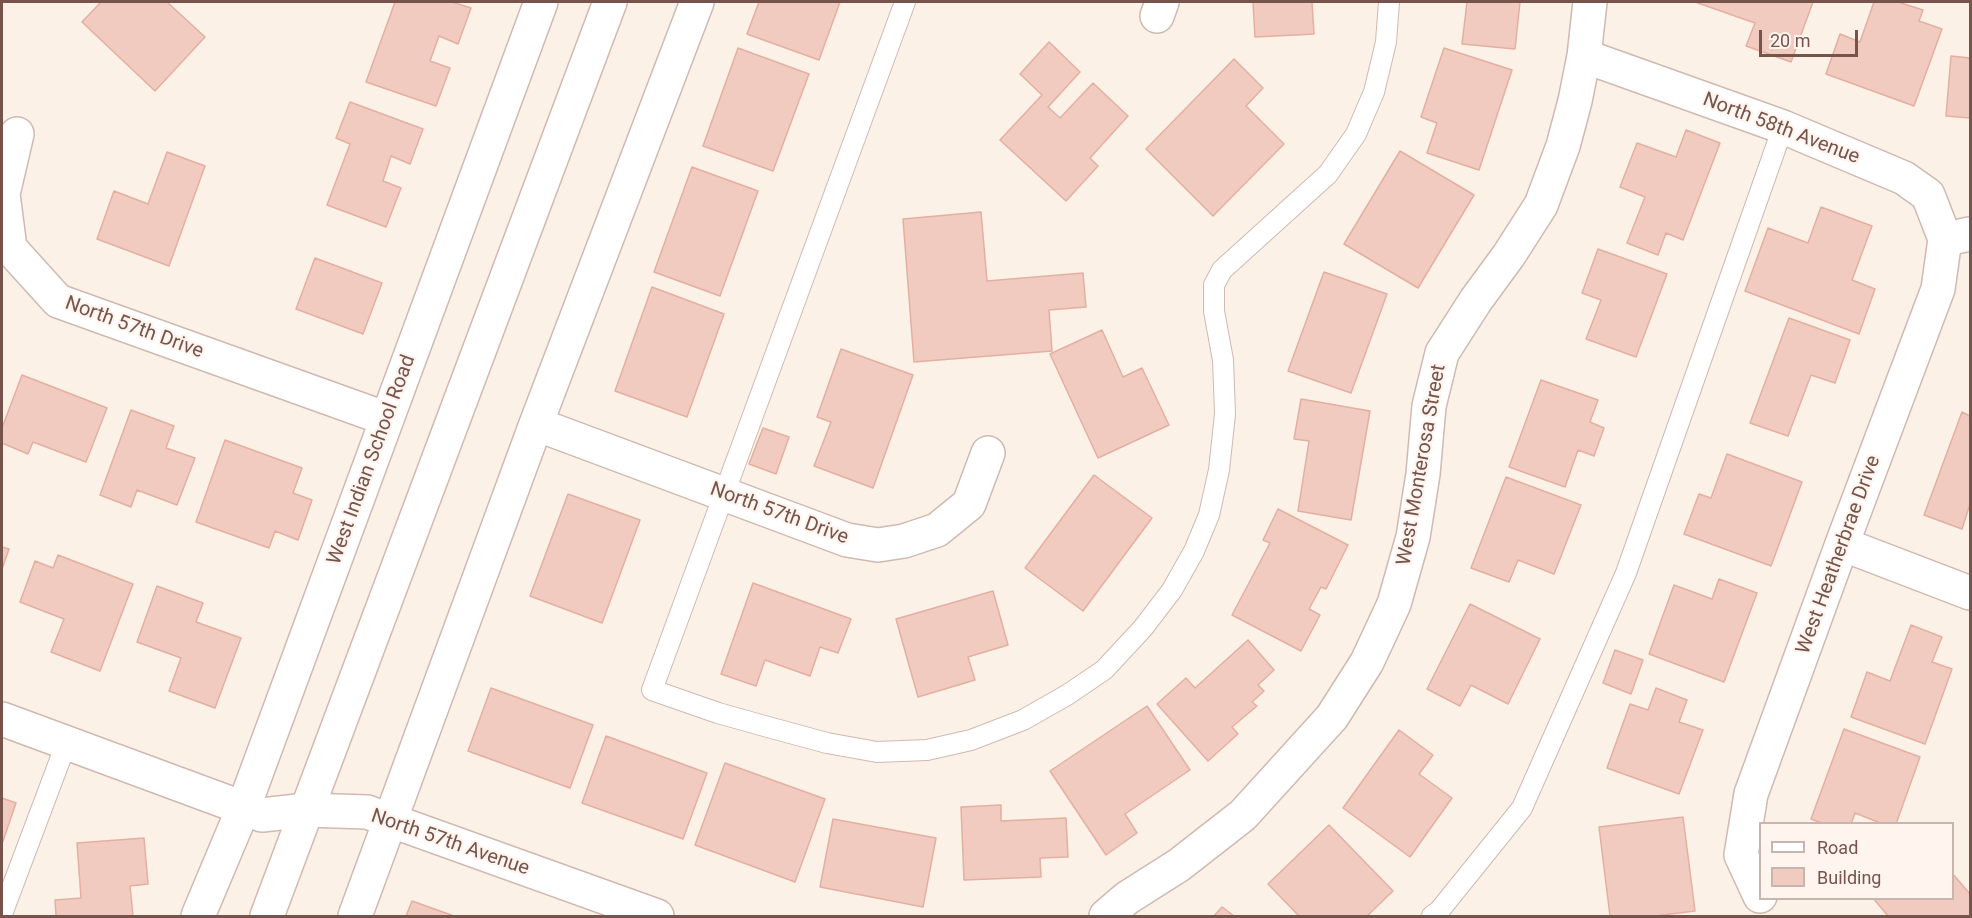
<!DOCTYPE html>
<style>
body{margin:0}
#map{position:relative;width:1972px;height:918px;overflow:hidden;background:#fcf1e7;font-family:Roboto,sans-serif}
canvas{display:block}
.frame{position:absolute;inset:0;border:3px solid #76544c;pointer-events:none}
.legend{position:absolute;left:1759px;top:822px;width:195px;height:78px;box-sizing:border-box;background:#fff5ee;border:2px solid #c8b5ad;margin:0;padding:8px 10px;list-style:none;font-size:18px;color:#76544c}
.legend li{display:flex;align-items:center;gap:12px;height:30px}
.legend b{width:30px;border:2px solid #c8b5ad}
.scale{position:absolute;left:1759px;top:30px;width:99px;height:27px;box-sizing:border-box;border:3px solid #76544c;border-top:0;padding-left:8px;font-size:18px;line-height:21px;white-space:nowrap;color:#76544c;-webkit-text-stroke:4px #fff5ee;paint-order:stroke}
</style>
<div id="map">
<canvas width="1972" height="918"></canvas>
<div class="frame"></div>
<ul class="legend">
<li><b style="height:8px;background:#fff"></b>Road</li>
<li><b style="height:16px;background:#f1cbbf"></b>Building</li>
</ul>
<div class="scale">20 m</div>
</div>
<script>
const ctx = document.querySelector('canvas').getContext('2d');
ctx.lineJoin = 'round';
function fillPath(path, color) { ctx.fillStyle = color; ctx.fill(path, 'evenodd'); }
const toPath = rows => new Path2D(rows.map(r => 'M' + r).join(''));
function stroke(path, color, width, dash) { ctx.strokeStyle = color; ctx.lineWidth = width; ctx.lineCap = dash ? 'butt' : 'round'; ctx.setLineDash(dash || []); ctx.stroke(path); }
function label(font, color, halo, rows, align = 'center') {
  ctx.font = font + ' Roboto,sans-serif'; ctx.lineWidth = 4.5; ctx.setLineDash([]); ctx.textBaseline = 'middle'; ctx.strokeStyle = halo; ctx.fillStyle = color; for (const [text, x, y, turn = 0] of rows) {
    ctx.save(); ctx.translate(x, y); ctx.rotate((+turn || 0) * Math.PI / 180); ctx.textAlign = isNaN(turn) ? turn : align; if (halo) ctx.strokeText(text, 0, 0); ctx.fillText(text, 0, 0); ctx.restore();
  }
}
const building = toPath([
 [101,2,167,2,205,37,155,91,82,22,101,2],
 [395,2,452,2,471,8,458,44,439,36,430,61,450,68,436,106,366,82,395,2],
 [759,2,840,2,819,60,747,34,759,2],
 [1253,2,1312,2,1314,34,1255,37,1253,2],
 [1467,2,1520,2,1515,49,1462,44,1467,2],
 [1695,2,1813,2,1791,62,1746,46,1755,23,1695,2],
 [1874,2,1898,2,1923,10,1919,21,1942,29,1914,106,1826,74,1840,34,1860,42,1874,2],
 [1049,42,1080,72,1048,107,1060,118,1093,83,1128,116,1090,158,1098,166,1066,201,1000,140,1042,95,1020,74,1049,42],
 [738,48,809,74,773,171,703,146,738,48],
 [1444,48,1512,70,1479,170,1427,153,1437,123,1421,117,1444,48],
 [1951,56,1970,58,1970,118,1946,116,1951,56],
 [1234,59,1263,88,1246,106,1284,144,1213,216,1146,149,1234,59],
 [350,102,423,129,410,164,391,156,383,181,401,188,386,227,327,205,350,144,336,138,350,102],
 [1686,130,1720,143,1683,240,1666,233,1658,255,1627,243,1645,197,1620,187,1637,143,1676,157,1686,130],
 [1400,151,1474,195,1418,288,1344,244,1400,151],
 [167,152,205,166,169,266,97,239,114,191,148,204,167,152],
 [692,167,758,191,720,296,654,272,692,167],
 [1821,207,1872,226,1852,280,1875,289,1859,334,1745,291,1768,228,1808,243,1821,207],
 [981,212,987,281,1083,273,1086,307,1049,310,1052,351,914,362,903,219,981,212],
 [1598,249,1667,274,1636,357,1586,339,1601,300,1582,293,1598,249],
 [315,258,382,283,363,334,296,309,315,258],
 [1324,272,1387,294,1351,393,1288,371,1324,272],
 [652,287,724,314,687,417,615,391,652,287],
 [1789,318,1850,340,1835,383,1811,375,1788,436,1750,423,1789,318],
 [1102,330,1123,377,1142,368,1169,425,1098,458,1050,354,1102,330],
 [841,349,913,375,873,488,814,466,831,422,817,417,841,349],
 [22,375,107,408,86,462,33,442,28,454,2,443,2,428,22,375],
 [1541,380,1598,400,1590,422,1604,428,1594,456,1578,450,1565,487,1509,467,1541,380],
 [1301,399,1370,411,1351,520,1298,511,1309,441,1294,439,1301,399],
 [131,410,174,426,166,448,195,458,177,505,137,490,131,507,100,495,131,410],
 [1962,412,1970,416,1970,504,1962,529,1924,515,1962,412],
 [763,428,789,437,776,474,749,464,763,428],
 [225,440,302,468,293,493,312,500,298,540,275,531,269,548,196,522,225,440],
 [1727,454,1802,482,1771,566,1684,534,1699,494,1711,498,1727,454],
 [1094,475,1152,518,1083,611,1025,568,1094,475],
 [1506,477,1581,505,1554,574,1518,560,1509,582,1471,568,1506,477],
 [568,494,640,520,602,623,530,596,568,494],
 [1278,509,1348,545,1326,589,1321,587,1309,609,1320,615,1301,651,1232,615,1270,543,1263,540,1278,509],
 [2,547,9,549,2,569,2,547],
 [58,555,133,584,100,671,51,652,64,619,20,602,35,561,53,568,58,555],
 [1719,579,1757,593,1724,682,1649,654,1674,585,1712,599,1719,579],
 [753,583,851,619,838,653,820,647,810,676,765,660,756,686,721,674,753,583],
 [157,586,203,603,196,622,241,638,215,708,169,691,181,658,137,642,157,586],
 [993,591,1008,645,968,657,975,680,918,697,896,619,993,591],
 [1470,604,1540,639,1508,704,1471,685,1460,706,1427,689,1470,604],
 [1911,625,1942,637,1932,662,1952,669,1925,744,1851,717,1867,672,1890,681,1911,625],
 [1248,640,1274,670,1258,685,1264,691,1252,702,1257,706,1232,727,1238,734,1208,761,1157,704,1186,678,1195,688,1248,640],
 [1615,650,1643,660,1631,694,1603,683,1615,650],
 [491,688,593,725,570,788,468,751,491,688],
 [1656,688,1687,700,1679,722,1703,730,1679,794,1607,768,1630,704,1648,710,1656,688],
 [1147,706,1190,770,1125,814,1137,833,1106,855,1050,771,1147,706],
 [1844,729,1920,757,1896,824,1883,824,1855,813,1851,824,1825,824,1811,819,1844,729],
 [1399,730,1433,755,1419,774,1452,798,1410,857,1343,808,1399,730],
 [606,736,707,773,683,839,582,803,606,736],
 [725,763,825,799,795,882,695,845,725,763],
 [2,798,16,803,2,844,2,798],
 [1001,805,1001,821,1066,818,1068,857,1040,858,1041,877,964,880,961,807,1001,805],
 [1683,817,1695,911,1655,916,1610,916,1599,827,1683,817],
 [833,819,936,838,923,907,820,887,833,819],
 [1329,825,1393,891,1367,916,1299,916,1268,884,1329,825],
 [144,838,148,884,130,886,133,916,56,916,55,900,81,898,77,843,144,838],
 [1952,873,1970,894,1970,916,1888,916,1873,898,1952,898,1952,873],
 [412,901,454,916,406,916,412,901],
 [1222,907,1234,916,1214,916,1222,907]
]);
const service = toPath([
 [905,2,652,690,718,713,768,727,827,743,877,752,927,750,971,740,1023,720,1067,695,1104,670,1143,628,1172,590,1194,551,1209,515,1219,470,1225,414,1223,360,1214,311,1214,285,1222,270,1328,174,1356,134,1374,92,1386,42,1389,2],
 [2,914,66,744],
 [1432,916,1439,911,1522,808,1626,573,1783,127]
]);
const minor = toPath([
 [1157,16,1162,2],
 [1584,56,1783,127,1904,178,1928,195,1945,239],
 [17,134,3,194,10,248,58,301,387,419],
 [536,424,847,540,878,545,904,541,937,530,969,504,988,453],
 [1842,544,1970,593],
 [1760,896,1741,855,1751,794,1842,544,1938,289,1945,239,1970,234],
 [198,916,243,809,541,2],
 [355,916,536,424,697,2],
 [1106,916,1127,898,1179,865,1243,815,1332,717,1367,662,1394,604,1413,537,1423,474,1429,406,1442,353,1476,300,1509,255,1541,205,1563,146,1575,101,1584,56,1590,2]
]);
const tertiary = toPath([
 [2,719,262,815,306,810,367,812,657,916]
]);
const secondary = toPath([
 [267,916,610,2]
]);
const streetNames = [
 ["North 58th Avenue",1781,129,21],
 ["North 57th Drive",134,328,20],
 ["West Indian School Road",372,460,-70],
 ["West Monterosa Street",1422,465,-80],
 ["North 57th Drive",779,514,20],
 ["West Heatherbrae Drive",1839,555,-70],
 ["North 57th Avenue",450,843,19]
];
fillPath(building, '#f1cbbf');
stroke(building, '#e4afa0', 1.5);
stroke(service, '#d0b9b0', 22);
stroke(minor, '#d0b9b0', 36);
stroke(tertiary, '#d0b9b0', 36);
stroke(secondary, '#d3b8ae', 36);
stroke(service, '#fff', 20);
stroke(minor, '#fff', 33);
stroke(tertiary, '#fff', 33);
stroke(secondary, '#fff', 33);
label('20px', '#76544c', '#fff5ee', streetNames);
</script>
